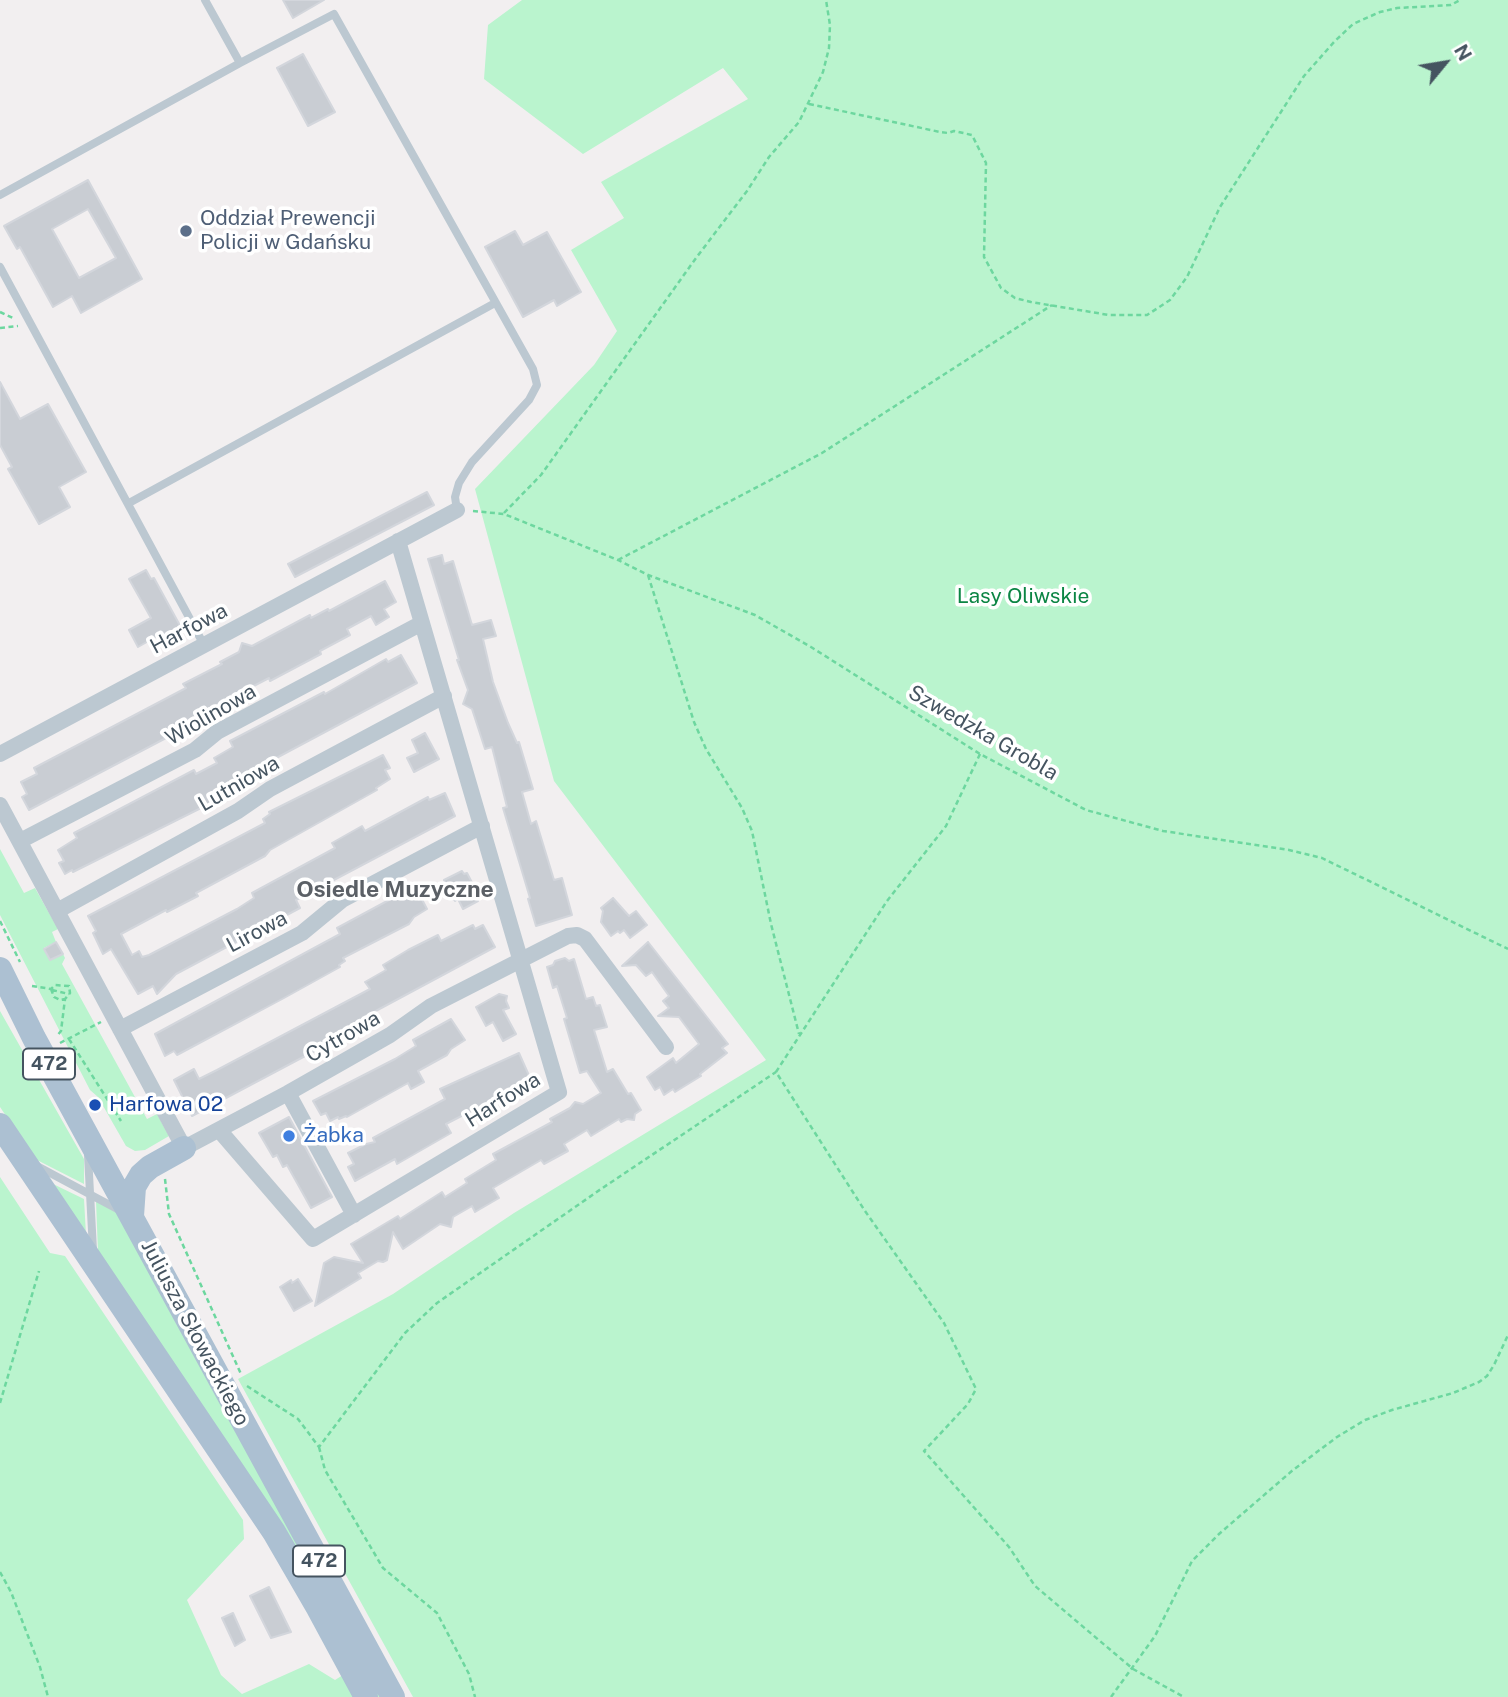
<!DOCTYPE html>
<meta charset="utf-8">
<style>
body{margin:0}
#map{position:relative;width:1508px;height:1697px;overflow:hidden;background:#f2eff0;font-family:"Public Sans",sans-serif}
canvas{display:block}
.north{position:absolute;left:1410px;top:28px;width:70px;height:70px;-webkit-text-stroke:5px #fff;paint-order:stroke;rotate:60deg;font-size:19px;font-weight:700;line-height:28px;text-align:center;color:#455460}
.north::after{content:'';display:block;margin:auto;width:24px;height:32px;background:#455460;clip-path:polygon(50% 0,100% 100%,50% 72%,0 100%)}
</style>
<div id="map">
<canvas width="1508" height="1697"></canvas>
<div class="north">N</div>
</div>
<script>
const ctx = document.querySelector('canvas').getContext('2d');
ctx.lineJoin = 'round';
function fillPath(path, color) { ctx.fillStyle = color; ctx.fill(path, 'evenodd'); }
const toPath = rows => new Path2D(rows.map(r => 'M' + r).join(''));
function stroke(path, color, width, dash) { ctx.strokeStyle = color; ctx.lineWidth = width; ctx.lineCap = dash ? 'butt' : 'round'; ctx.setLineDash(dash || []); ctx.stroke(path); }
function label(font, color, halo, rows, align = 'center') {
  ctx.font = font + ' "Public Sans",sans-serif'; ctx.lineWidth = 7; ctx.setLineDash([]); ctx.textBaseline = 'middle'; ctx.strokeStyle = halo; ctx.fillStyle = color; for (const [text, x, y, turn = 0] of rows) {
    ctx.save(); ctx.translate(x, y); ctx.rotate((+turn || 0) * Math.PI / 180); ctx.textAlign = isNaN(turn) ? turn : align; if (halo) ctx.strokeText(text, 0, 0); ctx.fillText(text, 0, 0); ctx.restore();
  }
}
const green = toPath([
 [522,0,1508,0,1508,1697,413,1697,238,1379,393,1294,514,1213,766,1060,554,781,475,489,594,365,617,331,571,250,624,218,601,182,748,99,723,68,583,154,484,79,488,25],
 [0,849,24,893,35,888,58,929,52,932,56,942,44,948,50,960,63,954,65,958,62,964,147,1119,157,1114,169,1136,145,1150,135,1151,126,1146,98,1097,90,1090,0,915],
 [0,1011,84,1159,84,1184,35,1159,0,1107],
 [0,1177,50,1253,65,1256,243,1520,244,1539,187,1600,221,1675,242,1694,309,1664,335,1680,343,1675,354,1697,0,1697],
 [51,1183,84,1199,86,1235],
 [96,1201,119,1214,381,1697,377,1697,98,1252]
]);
const building = toPath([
 [283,0,324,0,293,18,283,0],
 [303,54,335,112,308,126,277,68,303,54],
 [88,180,142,279,81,313,72,296,53,307,20,247,17,249,4,226,88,180],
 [88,209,116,258,79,278,52,229,88,209],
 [515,231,523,245,547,232,581,292,557,306,554,300,523,317,485,247,515,231],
 [0,382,20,419,48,404,86,472,59,487,70,507,39,524,8,469,12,467,0,445,0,382],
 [427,492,434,505,295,577,288,564,427,492],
 [442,555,444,564,453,561,472,625,491,620,496,636,483,639,493,682,508,723,517,743,519,742,533,789,522,792,531,824,536,821,554,880,562,878,572,915,536,926,528,899,530,898,503,808,507,807,492,747,485,749,472,709,463,704,468,690,457,660,459,660,428,559,442,555],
 [146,570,151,579,154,578,183,631,164,641,161,634,138,647,129,630,151,618,129,579,146,570],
 [385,581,396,602,384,609,389,617,376,625,371,616,347,629,350,635,320,651,321,654,270,681,269,678,185,722,187,727,29,810,22,797,27,794,21,782,37,774,34,768,186,688,183,684,222,664,220,662,239,652,242,643,252,646,310,615,311,618,328,609,329,611,385,581],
 [401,655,417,683,220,788,224,796,205,806,73,872,72,870,65,874,59,863,64,861,58,850,77,838,74,833,194,770,196,774,217,763,214,758,233,747,230,741,324,692,325,694,386,659,388,662,401,655],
 [425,733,439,759,414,772,407,758,418,753,412,740,425,733],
 [383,755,390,768,385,770,390,779,376,788,377,790,270,850,265,856,196,893,198,896,167,912,166,910,121,934,132,955,139,951,142,957,149,955,237,909,254,898,252,893,335,848,332,843,362,826,365,831,428,797,429,800,445,793,455,816,296,900,300,908,176,974,157,994,153,986,138,994,111,949,103,954,93,933,96,931,88,916,265,823,263,819,270,814,269,812,383,755],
 [462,871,464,874,467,873,477,892,475,894,478,901,463,909,458,899,455,901,444,880,462,871],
 [415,886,427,909,414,917,409,924,343,958,345,961,339,965,340,967,284,998,177,1055,174,1051,165,1056,155,1034,340,934,337,928,415,886],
 [613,898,629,916,636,911,647,925,630,938,624,930,620,933,618,931,611,936,601,922,603,911,601,908,613,898],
 [473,925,475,929,483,925,495,947,372,1013,375,1019,192,1116,174,1080,194,1069,199,1079,217,1070,370,989,365,982,386,970,383,965,408,950,438,935,441,941,473,925],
 [56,942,63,954,50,960,44,949,56,942],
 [648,942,728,1044,722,1048,727,1053,700,1074,701,1076,675,1092,673,1089,664,1095,660,1087,655,1090,647,1077,673,1058,676,1063,699,1044,679,1017,658,1016,669,1008,663,1001,669,996,652,972,646,976,636,965,622,966,648,942],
 [565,958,569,961,574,959,586,999,593,997,596,1006,600,1005,607,1027,594,1030,607,1072,613,1069,628,1094,631,1093,641,1110,635,1114,634,1120,627,1119,621,1122,619,1119,591,1136,587,1130,564,1144,568,1151,544,1164,541,1160,493,1188,499,1198,475,1212,472,1206,453,1217,451,1227,440,1224,403,1249,393,1232,387,1260,383,1262,378,1261,358,1273,361,1278,315,1306,324,1263,334,1257,363,1263,351,1244,398,1216,400,1219,442,1192,445,1197,467,1183,465,1179,496,1160,493,1154,552,1122,550,1119,570,1108,575,1102,583,1104,601,1093,587,1071,580,1073,564,1019,567,1018,557,986,553,988,547,967,553,965,555,961,565,958],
 [499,994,507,996,506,1001,509,1008,503,1010,516,1034,503,1041,493,1022,486,1026,476,1007,499,994],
 [451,1019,465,1040,451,1049,447,1055,418,1071,424,1082,411,1089,408,1083,347,1117,346,1116,339,1119,338,1117,330,1121,326,1113,321,1115,313,1101,395,1059,416,1046,413,1040,451,1019],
 [519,1053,531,1080,446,1124,451,1133,397,1164,395,1159,355,1181,348,1167,354,1164,348,1153,366,1144,375,1142,373,1138,445,1099,440,1089,519,1053],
 [289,1117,332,1197,311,1208,287,1165,283,1167,277,1155,273,1157,259,1133,289,1117],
 [298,1279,312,1301,294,1311,280,1287,291,1280,292,1283,298,1279],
 [269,1587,291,1632,271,1638,250,1596,269,1587],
 [233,1613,245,1640,235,1646,222,1618,233,1613]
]);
const path = toPath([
 [809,104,940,132,948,133,954,131,972,135,986,163,984,257,1001,288,1015,298,1031,302,1109,315,1147,315,1170,300,1187,277,1220,207,1304,76,1334,42,1353,24,1380,12,1397,8,1451,5,1460,0],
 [0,312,13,318],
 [0,328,18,326],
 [473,511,504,514,618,560,648,575,755,615,811,647,980,754,1086,810,1163,831,1289,850,1322,858,1508,949],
 [504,513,541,475,696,258,747,191,769,157,799,122,823,72,829,48,830,25,826,0],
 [618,560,822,453,1052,305],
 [648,575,694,722,706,749,742,808,752,831,771,924,799,1034],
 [980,754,946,826,887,901,776,1072,865,1211,944,1323,976,1389,968,1404,924,1451,1009,1547,1035,1586,1133,1669,1184,1697],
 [0,921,20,962],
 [32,986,51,989,55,985,69,986,70,993,65,999,61,1031,57,1036],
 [51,989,54,997,60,1000,65,999],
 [52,990,69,994],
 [69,1039,121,1121],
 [60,1043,101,1022],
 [107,1096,117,1101],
 [165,1179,169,1214,241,1374],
 [247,1386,298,1419,319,1447,405,1333,437,1303,601,1189,776,1072],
 [0,1403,39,1271],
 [319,1447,325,1470,383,1568,437,1613,469,1674,475,1697],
 [0,1572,11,1592,40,1667,48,1697],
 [1111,1697,1155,1636,1192,1561,1219,1534,1293,1470,1337,1437,1365,1420,1392,1410,1453,1393,1479,1382,1487,1376,1494,1365,1508,1335]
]);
const service = toPath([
 [240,63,334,14,533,369,537,385,529,400,472,462,459,483,455,497,457,510],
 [0,195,240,63,205,0],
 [0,267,204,645],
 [129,503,495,303],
 [88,1155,93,1250],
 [37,1166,121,1211]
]);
const minor = toPath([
 [0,754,457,510],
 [0,805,184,1148,288,1093,390,1035,431,1006,568,936,577,935,585,939,666,1047],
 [20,841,195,750,217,732,422,623],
 [57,911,238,811,270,789,444,696],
 [120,1029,302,933,342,900,482,826],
 [288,1093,354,1215],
 [219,1130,313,1239,559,1092,398,541]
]);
const primary = toPath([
 [0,969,34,1038,393,1697],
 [0,1125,274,1532,318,1608,366,1697],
 [132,1216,134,1187,141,1175,150,1167,184,1148]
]);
const markers = [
 [186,231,7,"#5c6f8a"],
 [95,1105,7,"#1a4fb4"],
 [289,1136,7,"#3f7fe0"]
];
const shields = [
 [49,1064,52],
 [319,1561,52]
];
const shieldNames = [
 ["472",49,1064],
 ["472",319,1561]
];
const serviceNames = [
 ["Oddział Prewencji",200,219],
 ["Policji w Gdańsku",200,243]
];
const parkNames = [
 ["Lasy Oliwskie",1023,597]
];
const streetNames = [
 ["Harfowa",189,629,-28],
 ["Wiolinowa",211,715,-30],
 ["Szwedzka Grobla",983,733,30],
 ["Lutniowa",239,784,-30],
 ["Lirowa",257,932,-28],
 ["Cytrowa",343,1037,-30],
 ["Harfowa",503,1100,-32],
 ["Juliusza Słowackiego",195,1333,62]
];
const transitNames = [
 ["Harfowa 02",109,1105]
];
const shopNames = [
 ["Żabka",303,1136]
];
const neighbourhoodNames = [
 ["Osiedle Muzyczne",395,890]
];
fillPath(green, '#baf4ce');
fillPath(building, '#c9cdd3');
stroke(building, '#d3d6dc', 2);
stroke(path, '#6dd79f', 2.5, [5, 3.5]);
stroke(service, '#bcc8d1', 8);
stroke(minor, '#bcc8d1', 16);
stroke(primary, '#acc0d2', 24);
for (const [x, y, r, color] of markers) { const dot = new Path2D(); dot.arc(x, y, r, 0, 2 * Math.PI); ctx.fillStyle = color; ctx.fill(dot); stroke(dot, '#fff', 2.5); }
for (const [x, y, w] of shields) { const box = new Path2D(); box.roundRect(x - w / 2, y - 15.5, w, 31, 5); ctx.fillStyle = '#fff'; ctx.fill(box); stroke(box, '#455460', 2); }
label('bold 19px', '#455460', null, shieldNames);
label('21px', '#4e5e75', '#fff', serviceNames, 'left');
label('21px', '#0c8544', '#fff', parkNames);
label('21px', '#455460', '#fff', streetNames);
label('21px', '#164399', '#fff', transitNames, 'left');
label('21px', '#366cbe', '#fff', shopNames, 'left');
label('bold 23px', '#5b6066', '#fff', neighbourhoodNames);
</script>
